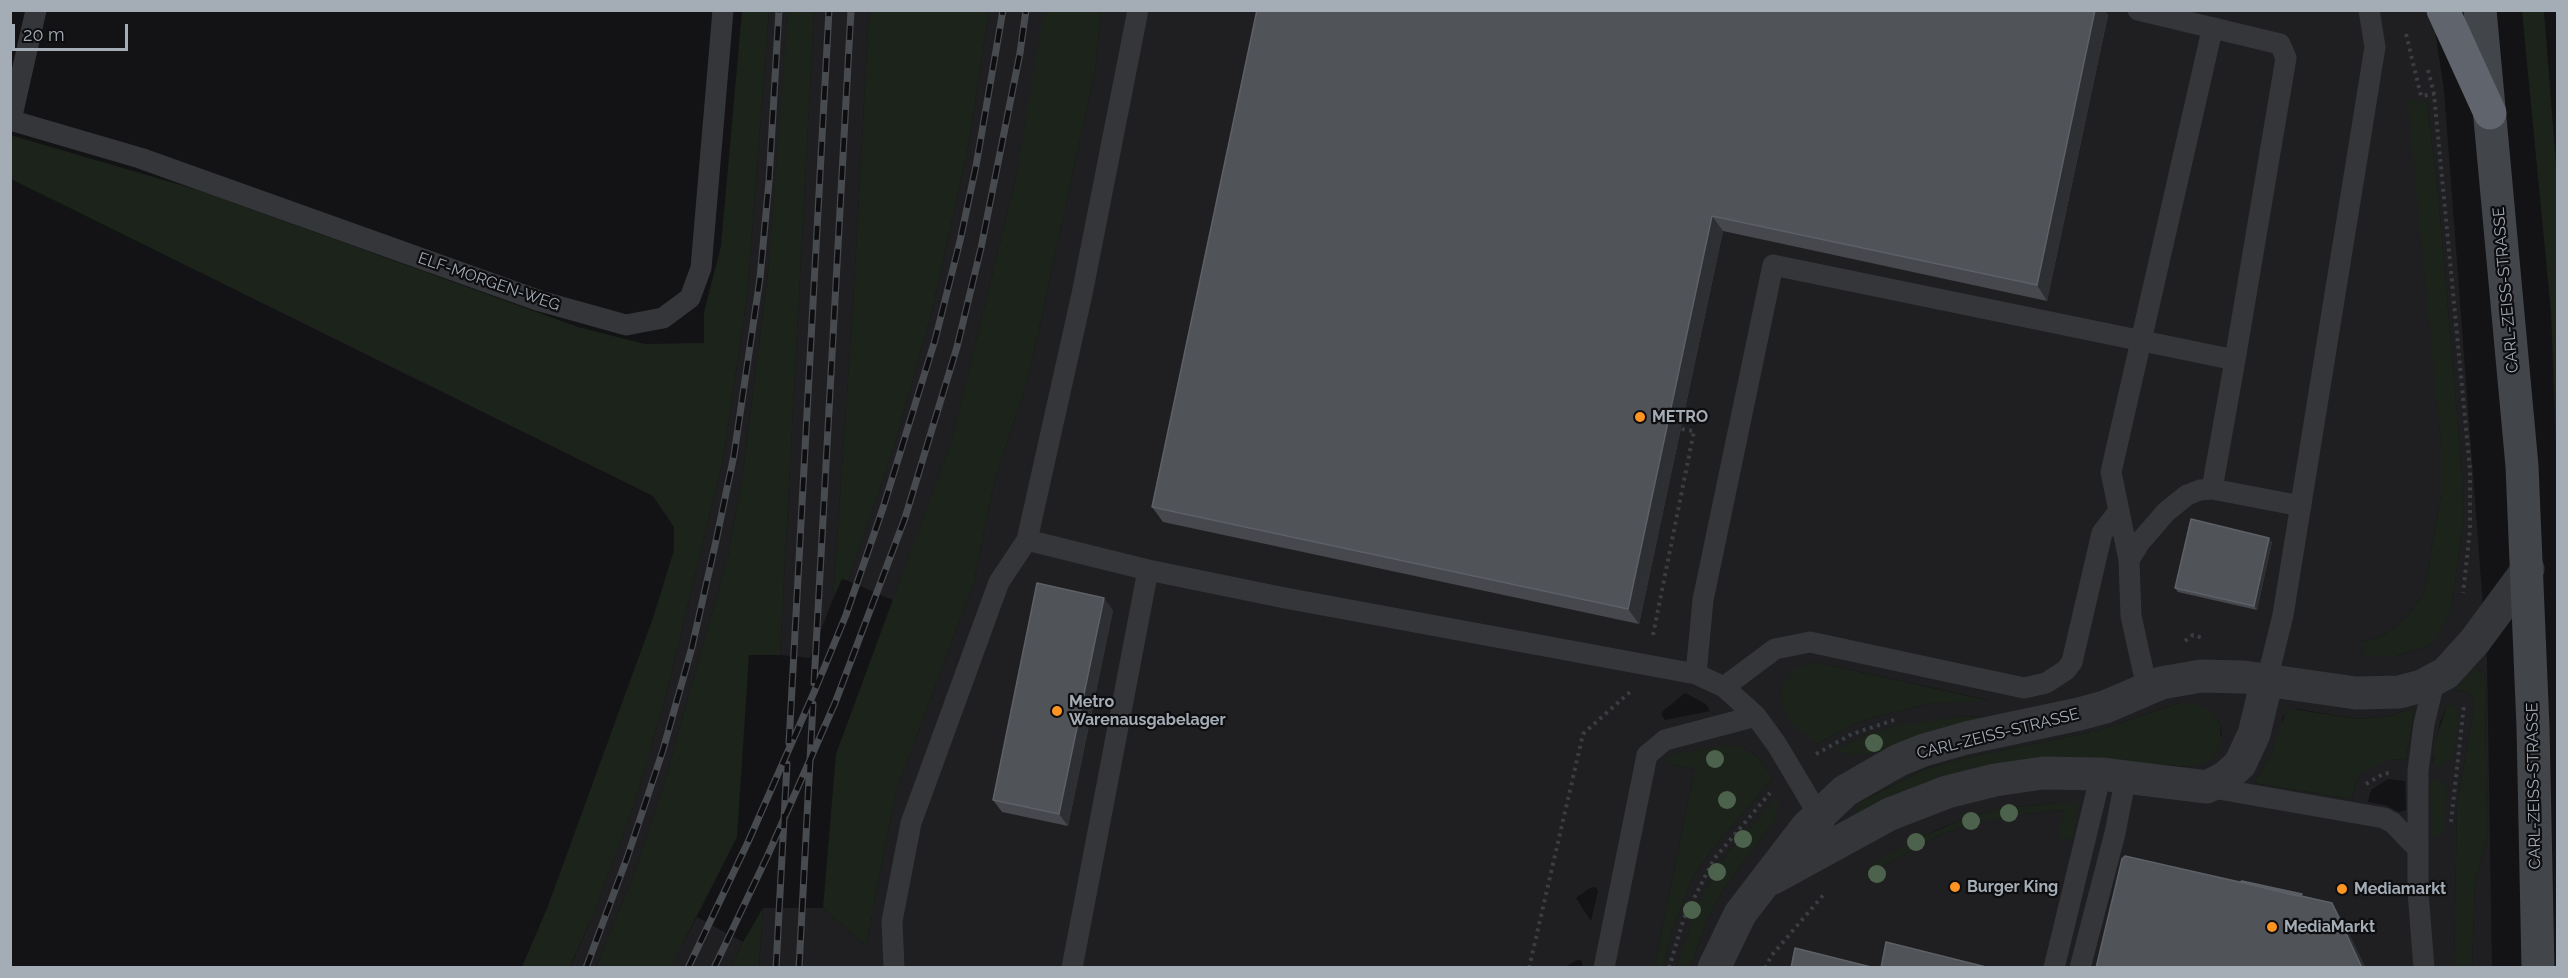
<!DOCTYPE html>
<style>
body{margin:0}
#map{position:relative;width:2568px;height:978px;overflow:hidden;background:#131315;font-family:Raleway,sans-serif}
canvas{display:block}
.frame{position:absolute;inset:0;border:12px solid #a4acb6;pointer-events:none}
.scale{position:absolute;left:12px;top:24px;width:116px;height:27px;box-sizing:border-box;border:3px solid #a4acb6;border-top:0;padding-left:8px;font-size:18px;line-height:21px;white-space:nowrap;color:#a4acb6;-webkit-text-stroke:4px #0e0e10;paint-order:stroke}
</style>
<div id="map">
<canvas width="2568" height="978"></canvas>
<div class="frame"></div>
<div class="scale">20 m</div>
</div>
<script>
const ctx = document.querySelector('canvas').getContext('2d');
ctx.lineJoin = 'round';
function fillPath(path, color) { ctx.fillStyle = color; ctx.fill(path, 'evenodd'); }
const toPath = rows => new Path2D(rows.map(r => 'M' + r).join(''));
function stroke(path, color, width, dash) { ctx.strokeStyle = color; ctx.lineWidth = width; ctx.lineCap = dash ? 'butt' : 'round'; ctx.setLineDash(dash || []); ctx.stroke(path); }
function label(font, color, halo, rows, align = 'center') {
  ctx.font = font + ' Raleway,sans-serif'; ctx.lineWidth = 4.5; ctx.setLineDash([]); ctx.textBaseline = 'middle'; ctx.strokeStyle = halo; ctx.fillStyle = color; for (const [text, x, y, turn = 0] of rows) {
    ctx.save(); ctx.translate(x, y); ctx.rotate((+turn || 0) * Math.PI / 180); ctx.textAlign = isNaN(turn) ? turn : align; if (halo) ctx.strokeText(text, 0, 0); ctx.fillText(text, 0, 0); ctx.restore();
  }
}
const built = toPath([
 [769,11,788,11,784,76,768,272,743,472,728,556,662,791,633,877,596,967,570,968,593,915,636,799,667,691,723,460,747,297],
 [814,11,869,11,853,306,833,599,810,658,780,655],
 [989,11,1044,11,1039,54,1016,178,951,442,893,600,848,581,896,440,932,311,968,148],
 [1101,11,2432,11,2444,90,2487,659,2492,967,2472,967,2475,882,2487,839,2485,678,2480,670,2458,690,2468,693,2473,699,2474,709,2457,804,2454,967,1690,967,1709,916,1725,887,1775,820,1778,797,1728,852,1713,876,1699,902,1676,967,1663,967,1672,931,1692,879,1710,852,1773,778,1758,757,1742,747,1670,764,1695,769,1654,967,1583,967,1581,960,1577,960,1564,968,759,968,763,908,823,908,866,946,896,792,974,582,994,483,1029,375,1095,71],
 [2427,102,2438,192,2462,474,2463,525,2451,609,2429,646,2396,656,2361,642,2378,638,2393,629,2411,612,2424,593,2441,495,2441,445,2431,323],
 [1815,662,1988,700,1934,703,1881,715,1854,724,1817,744,1803,666],
 [1685,693,1706,704,1710,711,1665,720,1661,714,1663,711],
 [2179,703,2213,714,2220,724,2222,735,2188,767,2082,757,1860,802,1925,769,1964,758,2097,731],
 [2448,703,2458,710,2432,763,2440,722],
 [2415,707,2406,760,2390,759,2377,764,2361,774,2355,784,2352,799,2254,783,2271,755,2280,734,2283,716,2297,709,2357,719,2390,716],
 [1986,716,1891,747,1836,750,1865,735,1956,717],
 [2388,779,2405,781,2406,810,2399,812,2385,805,2368,802,2371,790],
 [2055,803,2078,803,2063,810,1998,817,1973,823,1939,835,1883,866,1936,830,1963,819,1998,809],
 [1596,887,1598,891,1591,921,1576,898,1590,888],
 [697,917,743,942,731,967,670,968]
]);
const green = toPath([
 [742,11,769,11,747,297,723,460,667,691,636,799,593,915,570,967,522,967,548,906,653,618,674,550,674,527,653,496,11,179,10,135,198,190,578,327,645,344,704,343,704,312,721,246],
 [788,11,814,11,780,655,749,655,737,837,671,967,596,967,633,877,662,791,728,556,743,472,768,272],
 [869,11,989,11,968,148,932,311,896,440,848,581,842,579,833,599,853,306],
 [1044,11,1101,11,1095,71,1029,375,994,483,974,582,896,792,866,946,823,908,836,754,951,442,1016,178],
 [2522,11,2544,11,2557,177,2557,468,2551,312],
 [2408,101,2427,102,2438,192,2462,474,2463,525,2451,609,2441,631,2429,646,2396,656,2382,657,2365,654,2361,642,2378,638,2393,629,2411,612,2424,593,2441,495,2441,445],
 [1815,662,1991,701,1934,703,1881,715,1854,724,1817,744,1793,724,1783,709,1781,700,1782,688,1791,673,1796,668],
 [2477,669,2483,673,2485,678,2487,839,2475,882,2472,967,2454,967,2457,804,2474,709,2473,699,2468,693,2458,690,2458,687,2465,677],
 [2448,702,2458,710,2459,719,2452,758,2438,767,2433,767,2434,745],
 [2179,703,2191,703,2202,706,2213,714,2220,724,2221,745,2212,759,2203,764,2188,767,2082,757,1859,817,1854,811,1860,802,1925,769,1964,758,2097,731],
 [2415,707,2406,760,2390,759,2361,774,2355,784,2352,799,2254,783,2271,755,2287,708,2357,719,2390,716],
 [1990,716,1931,731,1879,752,1850,755,1835,750,1865,735,1895,726,1956,717],
 [1723,745,1742,747,1758,757,1773,778,1710,852,1692,879,1672,931,1663,967,1654,967,1695,769,1670,764,1666,761,1668,756,1672,755],
 [2439,780,2447,790,2443,832,2439,838,2431,835,2430,782],
 [1778,796,1778,808,1775,820,1725,887,1709,916,1690,967,1676,967,1699,901,1713,876,1728,852],
 [2055,803,2078,803,2074,840,2059,838,2063,810,2026,814,1973,823,1939,835,1883,866,1881,874,1872,864,1910,842,1963,819,1998,809],
 [763,908,759,967,731,967,743,942]
]);
const path = toPath([
 [2406,34,2421,96,2434,94],
 [2428,70,2434,94,2470,470,2470,530,2463,593],
 [1653,635,1694,431,1681,429],
 [2185,641,2193,635,2203,638],
 [1816,754,1852,734,1894,720],
 [2366,784,2383,774,2389,773],
 [2451,822,2464,705],
 [1529,968,1583,734,1630,692],
 [1669,968,1684,918,1714,859,1770,793],
 [1765,968,1772,955,1825,893]
]);
const lane = toPath([
 [10,120,140,158,540,301,626,325,663,318,690,298,701,268,723,10],
 [11,120,36,10],
 [2212,489,2235,360],
 [1027,540,1148,570,1285,598,1696,674,1724,687,1756,716,1777,745,1824,824],
 [2129,560,2140,542,2166,512,2187,495,2200,490,2212,489,2301,506],
 [1696,674,1703,600,1773,265,2235,360,2286,58,2280,44,2138,10],
 [2267,680,2283,615,2375,47,2369,10],
 [1724,687,1775,649,1810,642,2024,688,2046,683,2066,670,2072,662,2102,533,2119,511],
 [2147,688,2131,616,2129,560,2111,472,2210,39,2215,28],
 [2207,787,2384,818,2393,823,2417,848],
 [894,968,892,921,911,823,999,582,1027,540,1082,294,1138,10],
 [1072,968,1148,570],
 [1604,968,1647,755,1665,740,1756,716],
 [2054,968,2101,774],
 [2080,968,2115,833,2126,776],
 [2424,968,2418,892,2418,771,2424,724,2434,682]
]);
const street = toPath([
 [1773,878,1890,814,1947,792,1995,780,2043,773,2101,774,2207,787,2226,777,2240,764,2254,734,2267,680],
 [1714,968,1740,914,1806,828,1845,791,1899,760,1924,750,1966,738,2079,714,2105,707,2161,683,2201,676,2244,677,2356,693,2399,692,2422,686,2446,673,2475,641,2528,569]
]);
const secondary = toPath([
 [2480,10,2522,466,2533,727,2538,968]
]);
const highway = toPath([
 [2443,10,2490,113]
]);
const rail = toPath([
 [814,683,851,10],
 [789,743,829,10],
 [586,968,627,858,663,750,692,647,716,541,734,455,760,278,769,181,779,10],
 [688,968,748,842,815,690,846,615,883,508,935,340,960,241,976,166,1003,10],
 [714,968,767,857,835,703,905,518,957,347,981,248,1020,53,1026,10],
 [776,968,787,764],
 [799,968,813,704]
]);
const trees = [
 [1874,743],
 [1715,759],
 [1727,800],
 [2009,813],
 [1971,821],
 [1743,839],
 [1916,842],
 [1717,872],
 [1877,874],
 [1692,910]
];
const wall = toPath([
 [1257,10,2104,10,2108,15,2047,301,1723,231,1639,624,1163,522,1152,507],
 [2272,542,2257,610,2178,592,2175,588],
 [1113,610,1068,826,1002,812,993,800]
]);
const shadedWall = toPath([
 [2095,10,2104,10,2108,15,2047,301,2037,285],
 [1712,216,1723,231,1639,624,1628,609],
 [2269,538,2272,542,2257,610,2254,606],
 [1104,598,1113,610,1068,826,1059,814],
 [2332,903,2342,919,2366,968,2362,968]
]);
const building = toPath([
 [1257,10,2095,10,2037,285,1712,216,1628,609,1152,507,1257,10],
 [2191,519,2269,538,2254,606,2175,588,2191,519],
 [1037,583,1104,598,1059,814,993,800,1037,583],
 [2125,856,2332,903,2362,968,2096,968,2122,859,2125,856],
 [2242,881,2302,894,2298,896,2240,882,2242,881],
 [1886,942,1990,968,1881,968,1886,942],
 [1795,948,1875,968,1791,968,1795,948]
]);
const markers = [
 [1640,417,6,"#fe9422"],
 [1057,711,6,"#fe9422"],
 [1955,887,6,"#fe9422"],
 [2342,889,6,"#fe9422"],
 [2272,927,6,"#fe9422"]
];
const streetNames = [
 ["ELF-MORGEN-WEG",489,282,19],
 ["CARL-ZEISS-STRASSE",2506,290,-95],
 ["CARL-ZEISS-STRASSE",1998,734,-14],
 ["CARL-ZEISS-STRASSE",2534,786,-91]
];
const poiNames = [
 ["METRO",1652,417],
 ["Metro",1069,702],
 ["Warenausgabelager",1069,720],
 ["Burger King",1967,887],
 ["Mediamarkt",2354,889],
 ["MediaMarkt",2284,927]
];
fillPath(built, '#1f1f22');
fillPath(green, '#1b231b');
stroke(path, '#3a3d41', 4, [3, 4.5]);
stroke(lane, '#34363a', 21);
stroke(street, '#34363a', 33);
stroke(secondary, '#42454a', 33);
stroke(highway, '#60646c', 33);
stroke(rail, '#474a4f', 7);
stroke(rail, '#0e0e10', 4.5, [14]);
ctx.fillStyle = '#4d624c';
for (const [x, y] of trees) { ctx.beginPath(); ctx.arc(x, y, 9, 0, 2 * Math.PI); ctx.fill(); }
fillPath(wall, '#46484d');
fillPath(shadedWall, '#2d2f32');
fillPath(building, '#505358');
stroke(building, '#5d6167', 1.5);
for (const [x, y, r, color] of markers) { const dot = new Path2D(); dot.arc(x, y, r, 0, 2 * Math.PI); ctx.fillStyle = color; ctx.fill(dot); stroke(dot, '#0e0e10', 2); }
label('16px', '#a4acb6', '#0e0e10', streetNames);
label('bold 16px', '#a4acb6', '#0e0e10', poiNames, 'left');
</script>
